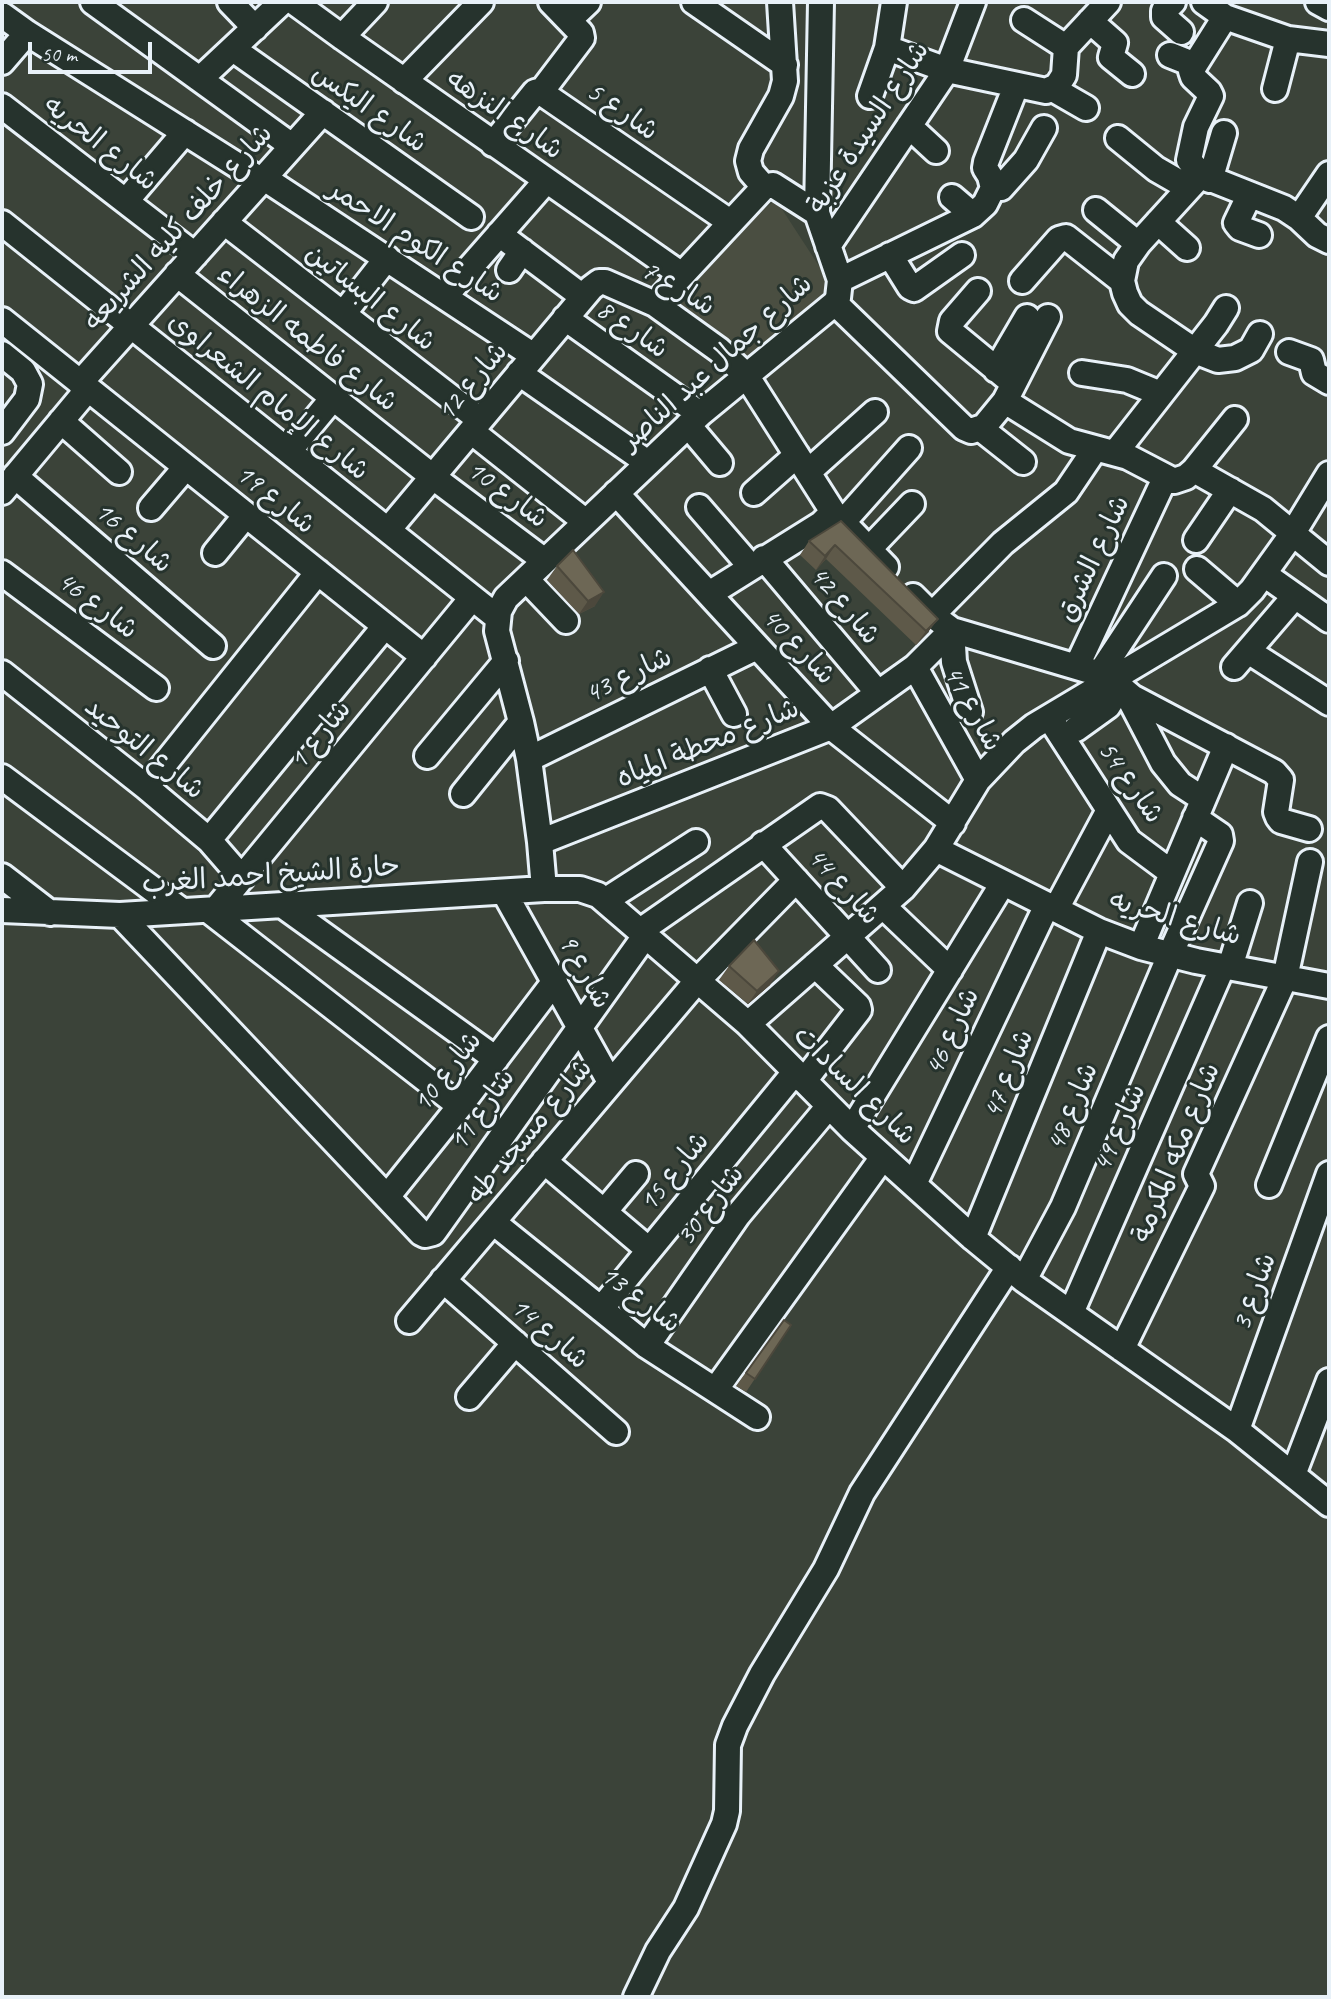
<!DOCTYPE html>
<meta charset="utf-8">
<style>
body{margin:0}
#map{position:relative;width:1331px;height:1999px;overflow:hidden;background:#3b4339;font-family:Caveat,sans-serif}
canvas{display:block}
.frame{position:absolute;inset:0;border:4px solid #e8f1f8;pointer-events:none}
.scale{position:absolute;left:28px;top:42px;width:124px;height:32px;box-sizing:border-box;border:4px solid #e8f1f8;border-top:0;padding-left:9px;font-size:21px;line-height:24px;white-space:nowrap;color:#e8f1f8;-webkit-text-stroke:5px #26332d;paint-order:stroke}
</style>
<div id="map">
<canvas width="1331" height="1999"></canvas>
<div class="frame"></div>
<div class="scale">50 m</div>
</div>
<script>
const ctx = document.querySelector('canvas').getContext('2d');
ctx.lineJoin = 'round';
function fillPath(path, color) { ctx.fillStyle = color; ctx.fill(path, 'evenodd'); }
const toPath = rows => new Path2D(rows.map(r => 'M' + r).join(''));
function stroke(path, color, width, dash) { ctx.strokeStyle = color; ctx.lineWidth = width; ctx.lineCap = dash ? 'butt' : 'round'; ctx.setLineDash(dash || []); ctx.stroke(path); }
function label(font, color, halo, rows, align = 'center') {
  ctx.font = font + ' Caveat,"Playpen Sans Arabic",sans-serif'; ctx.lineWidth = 6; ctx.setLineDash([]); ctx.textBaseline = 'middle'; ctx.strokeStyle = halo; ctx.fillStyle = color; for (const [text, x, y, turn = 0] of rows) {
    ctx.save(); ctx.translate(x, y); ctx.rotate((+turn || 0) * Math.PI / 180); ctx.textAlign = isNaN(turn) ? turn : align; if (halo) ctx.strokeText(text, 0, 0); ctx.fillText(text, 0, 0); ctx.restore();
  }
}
const built = toPath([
 [776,200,832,286,744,364,665,298,719,242]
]);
const minor = toPath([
 [93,2,292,146],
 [230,2,255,28],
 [294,2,342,37,682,275],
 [694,2,785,65],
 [1173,2,1164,11,1164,17,1181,32],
 [1204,2,1225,17,1288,39,1329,44],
 [1318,2,1329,8],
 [2,15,27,33,262,181],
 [1225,17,1191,71,1193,77,1209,92,1211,96,1196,127,1189,160,1201,175,1284,208,1299,218,1317,235,1329,241],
 [569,20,588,2],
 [1024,20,1066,47],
 [1090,21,1115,43,1111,57,1132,74],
 [342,37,375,2],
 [887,48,947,70,1046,91,1057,86,1064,75,1066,47,1108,2],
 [233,49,471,217],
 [1170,55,1195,65],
 [2,62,27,33],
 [200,79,282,2],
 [404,81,481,2],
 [1053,89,1086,108],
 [1275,89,1288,39],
 [541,92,582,38,581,33,551,2],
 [870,96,887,48,894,2],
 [2,106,195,255],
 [909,126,936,151],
 [1118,138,1156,169,1189,188],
 [493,144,535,92,539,91,730,222],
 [1201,175,1138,244,1126,261,1122,281,1125,293,1130,304,1139,313,1195,351,1218,360,1235,358,1251,350,1260,334],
 [264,178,534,356],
 [1210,180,1224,133],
 [764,187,751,172,748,161,751,149,781,96,785,81,780,2],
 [993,188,990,176,985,168,986,162,1016,86],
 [1001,188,1026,160,1044,128],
 [1249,196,1236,223,1240,228,1259,235],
 [952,197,973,215],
 [126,201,185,132],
 [1096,210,1138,244],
 [1299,218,1329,174],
 [224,222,480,420],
 [1158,222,1187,248],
 [2,223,498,618],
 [499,234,583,297],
 [828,246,947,70,973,2],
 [890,255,910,287,914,289,962,255],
 [509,270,522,251],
 [177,274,433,477,545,561],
 [840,280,973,215,985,204,993,188],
 [1022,281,1059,239,1066,237,1122,281],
 [978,291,952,321,950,331,1013,383],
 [445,296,546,181],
 [835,303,964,428,971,431,980,428,1023,462],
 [655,304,764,187,773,185,817,213],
 [343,314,387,258],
 [565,318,700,414],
 [2,320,424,657],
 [1289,352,1311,360,1314,373,1329,382],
 [2,354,23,371,30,384,27,399,2,432],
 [996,370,1027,317],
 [519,373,648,463],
 [1082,373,1127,380,1161,394],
 [80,383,323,112],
 [1005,401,1069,441,1128,457,1174,481,1186,477,1194,470,1235,419],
 [61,421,119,472],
 [688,425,720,463],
 [982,429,1005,401,1048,317],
 [471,431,586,522],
 [289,451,333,398],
 [1115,453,1216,324,1226,308],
 [1194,470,1263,509,1329,563],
 [808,472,875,412],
 [15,476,213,646],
 [2,492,88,389],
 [616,493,831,727,953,823],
 [754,493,797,455],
 [699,507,751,567],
 [151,508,186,467],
 [843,522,909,448],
 [388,530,591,288,599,282,605,282,655,304,719,350,746,375,833,512,886,567],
 [1196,540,1230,490],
 [869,549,912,504],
 [215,553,246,515],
 [764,558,878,693],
 [1197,569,1238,604],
 [2,573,156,688],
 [1264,574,1329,620],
 [526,579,566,621],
 [709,594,821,524,833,512],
 [913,596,932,615,952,630,1107,676,1132,697,1274,772,1281,780,1276,812,1278,817,1281,821,1309,829],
 [932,615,1003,543,1066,492,1095,449],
 [952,630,954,662,970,712],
 [1248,651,1329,703],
 [1077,666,1165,478],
 [915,667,978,780],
 [1234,667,1295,596],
 [710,669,734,714],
 [2,673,146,787,209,840,242,878],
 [1100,673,1164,576],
 [1126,692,1163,763,1180,784,1203,799],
 [1049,717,1129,841,1172,873],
 [1076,729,1108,706,1121,685],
 [427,756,506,661],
 [529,759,757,647],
 [2,777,182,911],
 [146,787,318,572],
 [463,794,521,722],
 [209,840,385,626],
 [540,842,831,727,915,667,952,630],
 [763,844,878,970],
 [936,849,1099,931,1141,947,1196,961,1329,986],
 [2,876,50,913],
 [544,889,540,842,529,759,521,722,497,631,499,611,506,598,526,579,700,414,835,303,838,298,840,280,817,213,821,2],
 [504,892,610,1082],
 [606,900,696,842],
 [282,905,496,1059],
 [883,906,950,970],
 [216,909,472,598],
 [1056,909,1109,810],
 [2,910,120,915,544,889,580,889,598,895,748,1024,852,1129,973,1238,1024,1280,1237,1430,1329,1504],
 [208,910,460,1106],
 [120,915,421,1233,425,1235,433,1233,436,1229,645,936],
 [640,931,820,806,828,809,903,888],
 [1141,947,1226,746],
 [1230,967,1250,903],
 [748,1024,903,888,936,849,978,780,1014,742,1034,726,1238,604,1252,590,1293,533,1329,474],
 [804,1081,859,1010,858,1006,815,965],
 [852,1129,1003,883],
 [544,1161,649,1250],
 [914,1184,1047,905],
 [1269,1185,1329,1038],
 [387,1197,460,1106,555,981],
 [604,1212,636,1174],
 [493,1222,647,1346,757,1417],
 [973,1238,1099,931],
 [443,1280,616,1432],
 [1024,1280,1063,1207,1170,955,1221,841,1220,835,1195,818],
 [601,1309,795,1072],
 [1071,1313,1223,966],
 [409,1321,697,981,796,880],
 [647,1346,738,1215,829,1106],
 [1122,1349,1202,1186,1196,1174,1285,978,1310,862],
 [716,1389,883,1157],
 [469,1397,515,1343],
 [1237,1430,1329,1174],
 [1293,1475,1329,1381],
 [636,1997,658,1951,686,1908,724,1824,727,1811,728,1745,735,1726,762,1674,826,1569,862,1493,1009,1267]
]);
const wall = toPath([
 [841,521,938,619,928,632,916,645,826,559,816,570,800,555,809,541],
 [557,566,595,606,579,614,547,580],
 [729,966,770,985,748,1004,719,980],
 [784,1320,791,1325,746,1392,736,1386]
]);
const shadedWall = toPath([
 [835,545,826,559,816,570,825,556],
 [604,592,595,606,579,614,588,601],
 [938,619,928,632,916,645,926,631],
 [779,971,770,985,748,1004,757,991]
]);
const building = toPath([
 [841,521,938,619,926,631,835,545,825,556,809,541,841,521],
 [573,550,604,592,588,601,557,566,573,550],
 [754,940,779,971,757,991,729,966,754,940],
 [784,1320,791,1325,755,1379,746,1373,784,1320]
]);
const streetNames = [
 ["شارع اليكس",369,109,35],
 ["شارع 5",622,112,35],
 ["شارع النزهه",504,115,35],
 ["شارع السيدة عزبة",869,128,-57],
 ["شارع الحريه",100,144,38],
 ["شارع خلف كليه الشريعه",179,228,-48],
 ["شارع الكوم الاحمر",415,242,33],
 ["شارع 7",678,289,31],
 ["شارع البساتين",370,298,38],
 ["شارع 8",632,330,35],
 ["شارع فاطمه الزهراء",307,339,38],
 ["شارع جمال عبد الناصر",717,363,-42],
 ["شارع 12",473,382,-50],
 ["شارع الإمام الشعراوى",268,397,39],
 ["شارع 10",507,495,37],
 ["شارع 19",275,500,39],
 ["شارع 16",133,538,41],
 ["شارع الشرق",1094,559,-65],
 ["شارع 46",97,606,37],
 ["شارع 42",844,606,50],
 ["شارع 40",798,647,47],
 ["شارع 43",629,676,-26],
 ["شارع 41",972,709,61],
 ["شارع 1",321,735,-51],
 ["شارع محطة المياه",708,744,-22],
 ["شارع التوحيد",144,749,39],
 ["شارع 54",1130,783,55],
 ["حارة الشيخ احمد الغرب",271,876,-4],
 ["شارع 44",843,887,48],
 ["شارع الحريه",1175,919,16],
 ["شارع 9",584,972,61],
 ["شارع 46",953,1032,-65],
 ["شارع 10",448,1072,-52],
 ["شارع 47",1009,1074,-68],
 ["شارع السادات",854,1086,44],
 ["شارع 48",1073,1107,-67],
 ["شارع 11",483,1110,-55],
 ["شارع 49",1120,1128,-66],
 ["شارع مسجد طه",530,1132,-50],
 ["شارع مكه المكرمة",1177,1153,-68],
 ["شارع 15",675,1172,-51],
 ["شارع 30",711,1206,-53],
 ["شارع 3",1255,1292,-70],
 ["شارع 13",640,1300,37],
 ["شارع 14",549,1334,41]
];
fillPath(built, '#4a4e41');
stroke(minor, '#e8f1f8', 30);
stroke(minor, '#26332d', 24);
fillPath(wall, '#5e5949');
fillPath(shadedWall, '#4c483c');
fillPath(building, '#6d6755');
stroke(building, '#4c483c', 2);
label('28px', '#e8f1f8', '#26332d', streetNames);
</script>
